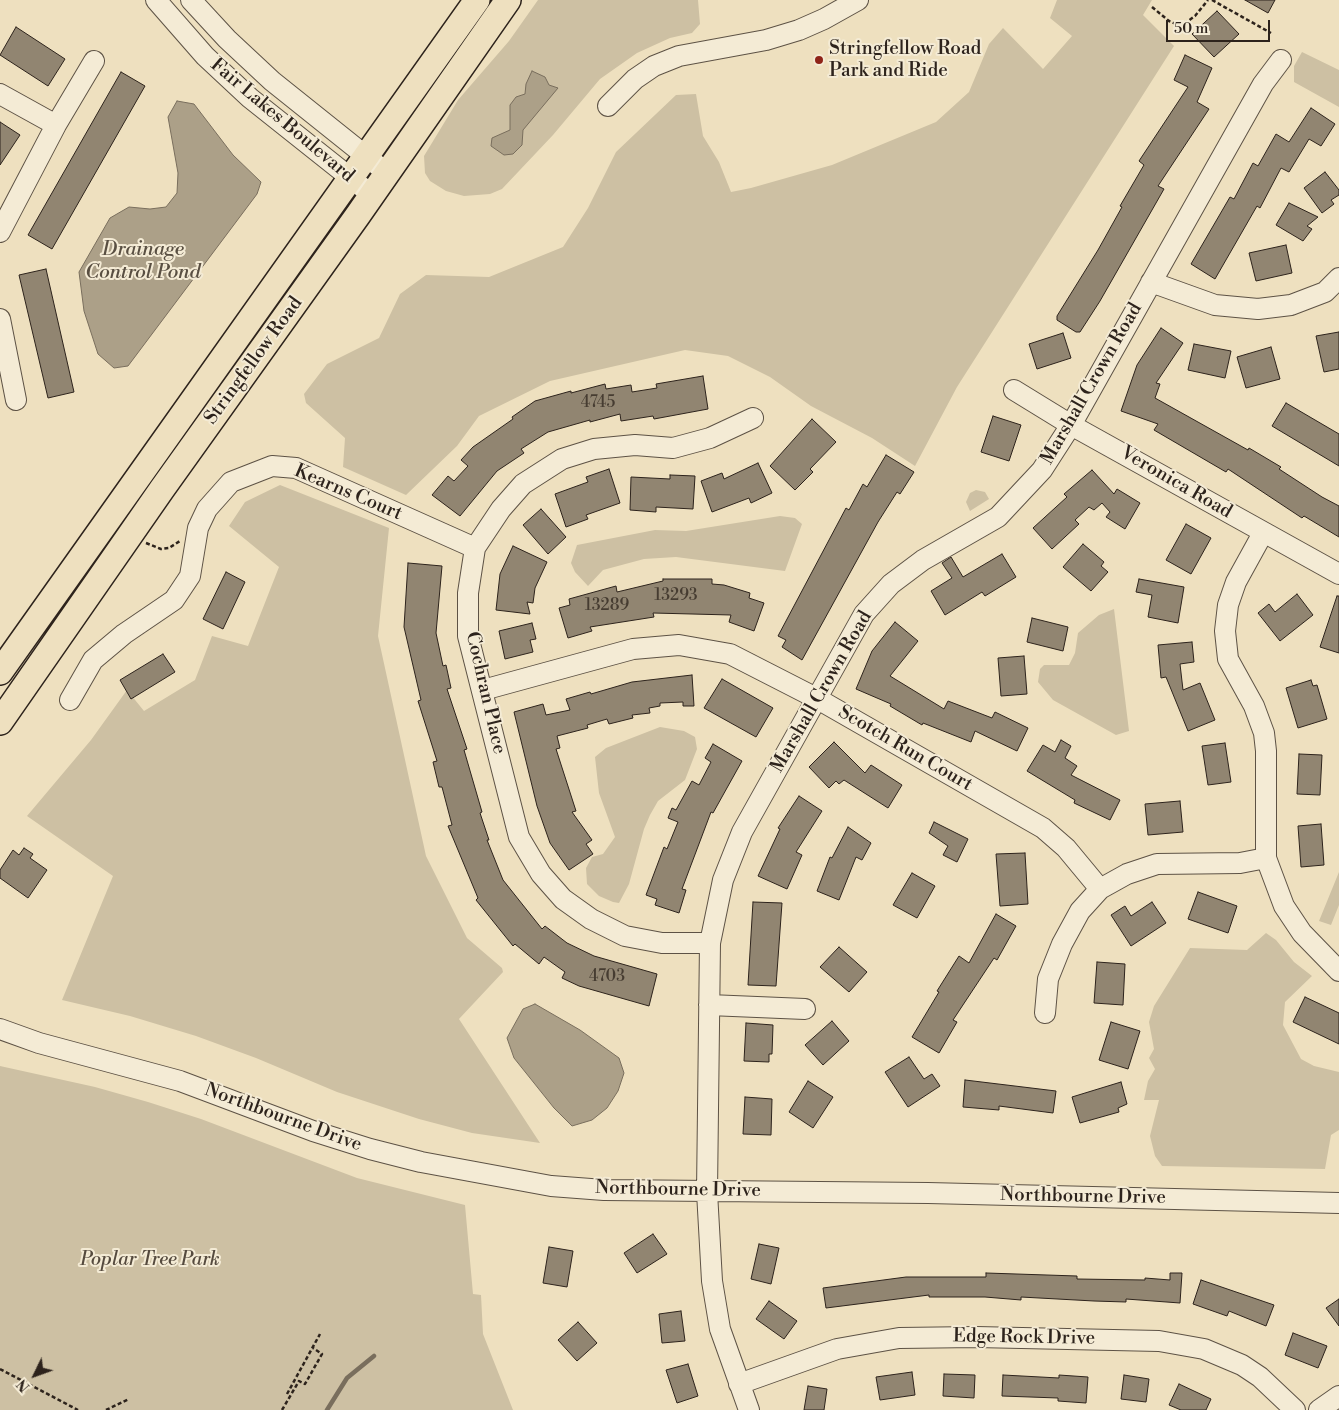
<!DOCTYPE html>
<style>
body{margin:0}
#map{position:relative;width:1339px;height:1410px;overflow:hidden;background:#eee0bf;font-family:"Libre Bodoni",serif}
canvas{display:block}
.north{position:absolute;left:10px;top:1350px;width:50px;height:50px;-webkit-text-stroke:4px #f4ebd5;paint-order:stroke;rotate:228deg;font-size:14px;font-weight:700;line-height:20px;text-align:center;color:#2d231c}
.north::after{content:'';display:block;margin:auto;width:18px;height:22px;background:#2d231c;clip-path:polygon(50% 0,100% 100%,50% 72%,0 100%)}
.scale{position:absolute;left:1166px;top:20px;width:104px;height:22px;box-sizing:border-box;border:2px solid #2d231c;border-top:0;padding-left:6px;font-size:15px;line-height:18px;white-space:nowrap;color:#2d231c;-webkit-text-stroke:4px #f4ebd5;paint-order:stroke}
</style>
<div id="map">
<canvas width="1339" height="1410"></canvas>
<div class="north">N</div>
<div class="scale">50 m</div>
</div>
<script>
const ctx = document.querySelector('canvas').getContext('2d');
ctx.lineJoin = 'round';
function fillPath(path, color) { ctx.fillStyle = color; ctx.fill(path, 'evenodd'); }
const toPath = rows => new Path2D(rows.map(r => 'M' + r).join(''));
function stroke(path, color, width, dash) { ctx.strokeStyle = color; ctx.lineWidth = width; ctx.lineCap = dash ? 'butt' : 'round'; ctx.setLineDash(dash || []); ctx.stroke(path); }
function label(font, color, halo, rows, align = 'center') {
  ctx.font = font + ' "Libre Bodoni",serif'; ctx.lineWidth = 4; ctx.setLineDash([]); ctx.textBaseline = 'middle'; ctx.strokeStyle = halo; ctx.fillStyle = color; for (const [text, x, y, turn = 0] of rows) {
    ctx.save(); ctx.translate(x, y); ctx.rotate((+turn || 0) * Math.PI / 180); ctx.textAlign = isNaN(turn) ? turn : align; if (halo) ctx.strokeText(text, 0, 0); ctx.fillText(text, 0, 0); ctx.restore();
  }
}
const green = toPath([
 [538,0,698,0,700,24,692,33,670,38,637,53,600,79,553,135,502,189,490,194,464,196,446,191,430,181,425,173,424,156,458,100,509,41],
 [1057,0,1152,0,1143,15,1174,46,957,387,915,466,872,438,811,406,770,377,728,356,685,350,550,381,479,416,457,446,406,495,343,467,345,438,306,403,304,394,327,364,379,338,400,294,426,275,489,277,563,247,588,208,616,152,676,95,696,94,703,136,719,162,731,192,751,188,832,165,936,122,969,92,989,44,1003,28,1043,69,1072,36,1050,18],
 [1302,52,1339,70,1339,107,1294,82,1294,66],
 [280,485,389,528,378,636,426,856,467,938,502,968,503,972,459,1019,540,1143,472,1133,419,1119,337,1092,256,1058,196,1036,130,1016,62,1000,113,876,27,816,91,740,127,690,144,711,195,680,212,636,248,646,279,567,229,526,245,502],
 [976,490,985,492,989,499,970,511,966,502,970,493],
 [780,516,795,518,802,524,785,571,676,557,644,559,603,570,588,586,575,572,571,563,577,545,655,530,686,531],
 [1114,609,1129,731,1116,735,1053,700,1038,682,1040,669,1044,665,1069,665,1075,653,1078,633,1099,615],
 [660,727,684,731,695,737,697,749,685,780,658,801,650,815,644,829,629,884,619,903,613,902,599,896,587,884,586,868,592,857,603,854,615,837,599,793,595,757,606,748],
 [1339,872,1339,905,1331,925,1319,921],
 [1266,933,1276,940,1294,962,1312,976,1285,1002,1283,1025,1301,1059,1314,1066,1339,1072,1339,1130,1331,1135,1325,1169,1162,1166,1155,1156,1150,1136,1159,1100,1144,1100,1148,1081,1155,1069,1149,1058,1154,1049,1149,1022,1154,1006,1190,948,1247,950],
 [0,1066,95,1087,148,1102,201,1119,357,1178,465,1205,473,1294,481,1295,483,1334,513,1410,0,1410]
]);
const water = toPath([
 [532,71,545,77,549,85,558,88,523,130,522,145,513,154,504,155,491,146,492,138,510,130,510,105,516,97,525,94,526,84,532,71],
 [177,101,194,104,233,155,261,182,257,194,128,366,114,368,98,354,84,311,79,272,110,218,129,207,150,209,166,207,177,193,178,173,168,117,177,101],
 [535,1004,580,1030,619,1058,624,1073,618,1091,607,1108,592,1120,572,1126,554,1108,514,1058,507,1038,523,1009,535,1004]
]);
const stream = toPath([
 [327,1410,347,1378,374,1356]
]);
const building = toPath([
 [1245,0,1275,0,1268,13,1245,0],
 [1217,11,1239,34,1214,57,1192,34,1217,11],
 [16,27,65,59,48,86,0,55,16,27],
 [1185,55,1212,68,1197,102,1209,109,1158,186,1164,189,1100,301,1080,332,1076,332,1057,320,1057,316,1098,250,1122,207,1120,206,1144,165,1139,161,1188,87,1174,80,1185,55],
 [121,72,145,86,52,249,28,235,121,72],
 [1311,108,1335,124,1321,146,1309,139,1289,172,1281,168,1260,208,1257,206,1215,279,1191,264,1230,197,1234,199,1253,163,1258,166,1276,134,1289,142,1311,108],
 [0,122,20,135,0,165,0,122],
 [1325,172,1339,190,1339,195,1331,200,1334,204,1322,213,1304,188,1325,172],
 [1289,203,1318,217,1307,226,1312,229,1303,241,1276,225,1289,203],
 [1286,245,1292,273,1256,281,1249,253,1286,245],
 [46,269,74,392,48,398,19,275,46,269],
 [1161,328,1183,343,1156,383,1160,384,1155,398,1248,450,1249,448,1281,467,1279,469,1322,497,1339,506,1339,537,1304,516,1302,518,1228,469,1226,472,1154,430,1158,424,1121,411,1137,365,1161,328],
 [1339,332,1339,369,1324,372,1316,336,1339,332],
 [1063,333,1071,358,1037,369,1029,344,1063,333],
 [1194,344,1231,351,1225,378,1188,370,1194,344],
 [1271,347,1280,379,1246,388,1237,357,1271,347],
 [703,376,708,409,654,419,653,416,621,421,620,414,590,422,590,420,548,432,521,449,524,453,497,471,460,516,432,495,448,476,454,481,468,466,461,460,473,447,513,419,512,417,535,401,571,391,571,393,605,384,606,389,631,385,632,392,657,388,656,384,703,376],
 [1286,403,1339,434,1339,466,1272,426,1286,403],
 [993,416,1021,425,1009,461,981,452,993,416],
 [812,419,836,442,810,469,813,472,795,490,770,466,812,419],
 [886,455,914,472,900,494,897,492,878,522,802,660,782,647,786,640,778,636,846,508,849,510,863,484,867,487,886,455],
 [758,463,772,493,751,503,749,498,712,512,701,481,722,473,724,479,758,463],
 [609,469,620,503,586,515,588,519,566,527,555,494,588,482,586,477,609,469],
 [1092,470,1114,494,1117,489,1140,503,1125,529,1106,517,1110,512,1102,503,1094,510,1089,507,1075,520,1079,524,1052,549,1033,528,1067,497,1064,494,1092,470],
 [670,475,695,476,693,509,656,507,656,512,630,510,631,477,670,479,670,475],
 [541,509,566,537,548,554,523,525,541,509],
 [1186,524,1211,538,1191,574,1166,560,1186,524],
 [1083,544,1104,562,1101,566,1108,572,1091,591,1063,567,1083,544],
 [513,546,547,562,535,588,533,603,527,602,530,614,496,610,500,574,513,546],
 [1002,554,1016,577,985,596,982,592,945,615,931,591,952,578,942,563,951,557,963,577,1002,554],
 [408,563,442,566,436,633,443,666,446,665,451,688,447,689,467,749,464,750,482,812,480,813,489,840,487,840,503,880,542,929,545,926,567,943,594,956,657,974,649,1006,579,986,562,978,565,972,544,957,539,964,515,944,513,946,476,900,478,898,448,826,452,825,442,787,439,787,433,762,437,761,418,701,421,700,404,627,408,563],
 [226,572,245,582,223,629,203,619,226,572],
 [663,579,712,579,712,584,724,585,750,593,749,598,764,603,754,631,729,622,731,615,653,613,654,617,590,627,592,631,568,638,559,608,570,605,569,599,616,586,617,592,663,581,663,579],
 [1139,579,1184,587,1178,623,1148,617,1152,595,1136,592,1139,579],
 [1297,594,1313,615,1280,641,1258,613,1269,604,1275,612,1297,594],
 [1337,596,1339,596,1339,653,1320,647,1337,596],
 [1032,618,1068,627,1063,651,1027,642,1032,618],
 [895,622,918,641,890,676,944,709,948,701,992,718,995,712,1028,728,1017,751,975,731,971,742,923,723,922,725,890,706,891,704,856,689,872,651,895,622],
 [532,623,536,639,530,640,533,652,505,659,499,631,532,623],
 [1192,642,1194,662,1180,664,1183,690,1200,683,1215,720,1188,731,1166,677,1161,678,1158,645,1192,642],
 [163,654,175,672,131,699,120,680,163,654],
 [1024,656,1027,694,1001,696,998,658,1024,656],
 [692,675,694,706,683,706,683,702,660,703,660,706,649,708,650,713,632,715,633,718,609,724,607,719,587,725,588,728,557,736,560,748,556,749,576,811,572,812,592,840,586,844,593,854,569,870,550,843,537,806,514,712,543,704,546,715,570,710,566,699,590,692,591,694,632,682,692,675],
 [722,679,773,708,756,737,704,708,722,679],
 [1311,680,1313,686,1317,685,1327,719,1298,728,1286,688,1311,680],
 [1061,740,1071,746,1065,758,1077,766,1071,775,1120,800,1110,820,1074,803,1075,800,1027,771,1043,745,1055,752,1061,740],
 [834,742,865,773,871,765,902,785,888,808,844,780,839,784,836,781,829,788,809,767,834,742],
 [1225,743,1231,782,1208,785,1202,746,1225,743],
 [713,744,742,761,713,813,711,812,682,889,686,890,679,913,655,905,657,899,646,895,664,847,667,849,678,822,668,818,672,808,676,810,692,781,699,785,711,762,705,758,713,744],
 [1299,754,1322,755,1320,795,1297,794,1299,754],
 [799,796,822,811,796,852,802,855,787,889,758,876,780,829,778,828,799,796],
 [1180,801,1183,832,1148,835,1145,804,1180,801],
 [934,822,968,839,957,862,943,855,948,846,929,833,934,822],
 [1321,824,1324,865,1301,867,1298,826,1321,824],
 [848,827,871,843,862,860,856,857,839,900,817,891,830,857,832,858,848,827],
 [24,848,33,854,30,858,47,870,28,898,0,878,0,870,13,850,19,855,24,848],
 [1025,853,1028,904,1000,906,996,854,1025,853],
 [912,873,935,886,917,918,893,905,912,873],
 [1198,892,1237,906,1228,933,1188,919,1198,892],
 [753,902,782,903,776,986,748,985,753,902],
 [1152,902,1166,923,1131,946,1111,915,1125,906,1131,916,1152,902],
 [996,914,1016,926,997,960,994,958,953,1020,957,1022,939,1053,912,1037,939,992,937,991,959,956,969,963,996,914],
 [839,947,867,972,849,992,820,967,839,947],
 [1097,962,1125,964,1123,1005,1094,1003,1097,962],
 [1305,997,1339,1013,1339,1044,1293,1022,1305,997],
 [832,1021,849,1041,823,1065,805,1045,832,1021],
 [1111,1022,1140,1031,1128,1069,1099,1060,1111,1022],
 [746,1023,773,1025,772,1054,769,1054,769,1062,744,1061,746,1023],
 [909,1057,924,1079,932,1074,940,1086,908,1107,885,1072,909,1057],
 [965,1080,1056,1091,1053,1113,999,1106,999,1110,963,1107,965,1080],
 [808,1081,833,1097,813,1128,789,1112,808,1081],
 [1121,1082,1127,1104,1118,1108,1119,1112,1080,1123,1072,1097,1121,1082],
 [745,1097,772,1099,771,1135,743,1134,745,1097],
 [653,1234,667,1254,637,1273,624,1253,653,1234],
 [759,1244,779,1248,771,1284,751,1279,759,1244],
 [549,1247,573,1251,567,1287,543,1283,549,1247],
 [986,1273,1077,1276,1077,1279,1145,1280,1145,1278,1170,1280,1170,1273,1182,1273,1180,1303,1126,1299,1126,1302,1094,1301,1021,1297,1021,1300,985,1297,929,1297,929,1295,826,1308,823,1288,906,1277,986,1277,986,1273],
 [1201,1280,1274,1305,1266,1326,1229,1311,1227,1316,1193,1304,1201,1280],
 [1339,1299,1339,1326,1326,1308,1339,1299],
 [769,1301,797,1321,784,1339,756,1319,769,1301],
 [681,1311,685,1341,662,1343,659,1314,681,1311],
 [578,1322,597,1343,577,1361,558,1340,578,1322],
 [1293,1333,1327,1346,1318,1368,1285,1355,1293,1333],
 [688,1364,698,1396,677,1403,666,1370,688,1364],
 [912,1372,915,1395,880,1400,876,1377,912,1372],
 [944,1374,975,1375,974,1398,943,1396,944,1374],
 [1003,1375,1059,1378,1059,1375,1088,1377,1086,1403,1058,1401,1058,1398,1002,1396,1003,1375],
 [1124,1375,1149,1379,1146,1402,1121,1399,1124,1375],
 [1179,1384,1211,1399,1206,1410,1181,1410,1169,1405,1179,1384],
 [808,1386,827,1389,824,1410,804,1410,808,1386]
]);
const path = toPath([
 [1212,0,1271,33],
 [1152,7,1169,21,1181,26,1195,16,1208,0],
 [146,543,161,549,169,548,180,541],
 [0,1369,78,1410],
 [287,1394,320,1334],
 [106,1410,129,1399],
 [282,1410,299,1381,305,1384,322,1354,313,1348]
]);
const minor = toPath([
 [156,0,205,56,250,98,372,195],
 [191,0,227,39,272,81,387,173],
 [0,94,56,125],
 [608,106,635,79,654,66,679,56,766,40,799,30,824,19,858,0],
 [0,232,56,125,94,61],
 [1151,282,1215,305,1258,309,1291,305,1325,292,1339,278],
 [0,319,16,400],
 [1014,390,1071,425,1339,574],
 [1263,533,1236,582,1228,605,1225,631,1228,659,1254,706,1264,733,1266,751,1266,858,1284,906,1302,933,1339,971],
 [483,690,633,649,679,645,730,654,816,698,1043,828,1066,848,1100,889],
 [70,700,93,660,124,634,174,600,190,576,198,528,207,509,231,482,272,466,296,468,475,548],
 [710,943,662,943,625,936,591,919,563,899,541,874,519,837,468,636,468,593,475,548,501,509,523,484,562,459,594,449,635,445,673,448,710,438,753,418],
 [709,1005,805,1009],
 [1045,1013,1048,979,1062,944,1080,911,1100,889,1127,874,1157,864,1240,863,1266,858],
 [0,1029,39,1043,180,1081,313,1131,370,1149,421,1162,551,1186,604,1190,928,1193,1339,1203],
 [739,1384,837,1349,899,1338,976,1337,1159,1341,1204,1349,1242,1365,1260,1377,1295,1410],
 [749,1410,720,1329,712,1281,707,1192,710,943,723,880,742,832,864,614,891,584,923,560,998,517,1042,470,1071,425,1263,84,1281,60],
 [1319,1410,1339,1396]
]);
const major = toPath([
 [0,672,477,0],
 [0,722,162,489,358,215,508,0]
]);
const markers = [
 [819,60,5,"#8f2418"]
];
const numberNames = [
 ["4745",598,403],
 ["13293",676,596],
 ["13289",607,606],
 ["4703",607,977]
];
const poiNames = [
 ["Stringfellow Road",829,49],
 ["Park and Ride",829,71]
];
const streetNames = [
 ["Fair Lakes Boulevard",282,121,40],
 ["Stringfellow Road",254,361,-54],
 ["Marshall Crown Road",1092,384,-60],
 ["Veronica Road",1176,483,30],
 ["Kearns Court",348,493,23],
 ["Marshall Crown Road",822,692,-60],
 ["Cochran Place",485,693,77],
 ["Scotch Run Court",905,749,30],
 ["Northbourne Drive",283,1118,20],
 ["Northbourne Drive",678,1190,1],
 ["Northbourne Drive",1083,1197,1],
 ["Edge Rock Drive",1024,1338,1]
];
const parkNames = [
 ["Poplar Tree Park",150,1260]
];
const waterNames = [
 ["Drainage",143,250],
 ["Control Pond",143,273]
];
fillPath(green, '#cdc0a3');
fillPath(water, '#aca088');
stroke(water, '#796e5d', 1);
stroke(stream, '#796e5d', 4.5);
fillPath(building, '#918571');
stroke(building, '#2d231c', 1);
stroke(minor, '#5d5245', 22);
stroke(major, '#2d231c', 28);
stroke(path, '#2d231c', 2.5, [4, 2.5]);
stroke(minor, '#f4ebd5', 20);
stroke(major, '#eee0bf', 25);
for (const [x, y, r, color] of markers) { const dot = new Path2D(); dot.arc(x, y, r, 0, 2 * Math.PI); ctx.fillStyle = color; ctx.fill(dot); stroke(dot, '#f4ebd5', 2); }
label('16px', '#463c31', null, numberNames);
label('19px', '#2d231c', '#f4ebd5', poiNames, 'left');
label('19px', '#2d231c', '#f4ebd5', streetNames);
label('italic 19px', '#554a3e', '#f4ebd5', parkNames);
label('italic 20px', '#594f42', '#f4ebd5', waterNames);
</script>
